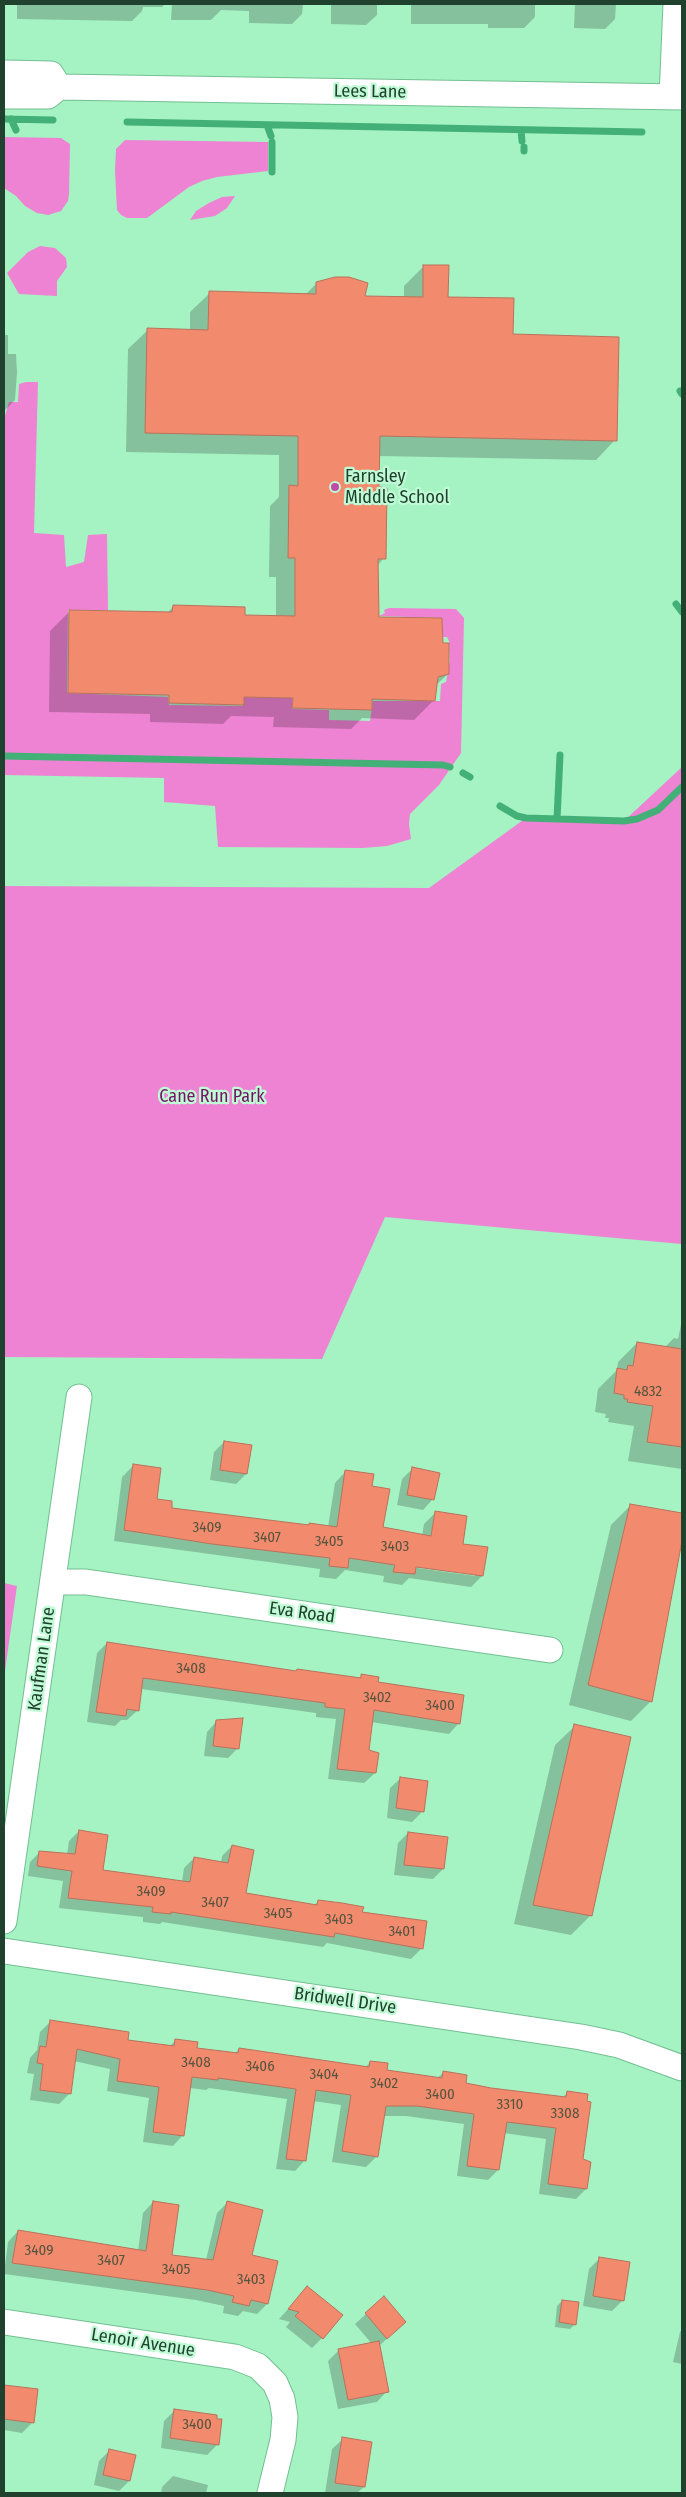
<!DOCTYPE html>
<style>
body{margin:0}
#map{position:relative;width:686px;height:2497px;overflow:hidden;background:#a5f2c3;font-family:"Fira Sans Condensed",sans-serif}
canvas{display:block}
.frame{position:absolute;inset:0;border:5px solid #21412f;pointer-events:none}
</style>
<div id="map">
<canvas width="686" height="2497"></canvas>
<div class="frame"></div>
</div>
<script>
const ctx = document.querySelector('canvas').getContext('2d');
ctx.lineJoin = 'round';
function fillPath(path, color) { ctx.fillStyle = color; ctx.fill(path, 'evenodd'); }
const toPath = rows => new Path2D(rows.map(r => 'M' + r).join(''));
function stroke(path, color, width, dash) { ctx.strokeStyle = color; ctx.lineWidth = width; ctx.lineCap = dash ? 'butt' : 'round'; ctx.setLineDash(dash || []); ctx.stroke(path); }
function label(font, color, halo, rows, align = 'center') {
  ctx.font = font + ' "Fira Sans Condensed",sans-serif'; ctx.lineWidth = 4.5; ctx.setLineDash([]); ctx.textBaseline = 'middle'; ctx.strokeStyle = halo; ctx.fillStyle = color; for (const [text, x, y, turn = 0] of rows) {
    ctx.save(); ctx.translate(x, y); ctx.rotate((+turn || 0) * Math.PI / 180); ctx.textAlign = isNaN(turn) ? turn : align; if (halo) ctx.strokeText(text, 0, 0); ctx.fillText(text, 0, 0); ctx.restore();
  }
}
const green = toPath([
 [4,137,61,138,70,144,69,194,68,201,61,211,48,215,37,213,25,206,16,196,4,188],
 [125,140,268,142,268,171,217,177,202,181,189,187,147,218,127,218,121,215,117,210,115,171,116,149],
 [235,196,227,208,215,216,190,220,196,211,209,203,222,197],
 [40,246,55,248,66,258,67,267,57,281,57,296,19,294,7,273,28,252],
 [26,382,38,382,34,533,64,535,66,567,84,562,88,535,107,534,108,610,68,610,67,693,168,697,169,705,243,706,244,697,292,698,292,709,329,710,329,720,370,721,373,701,440,701,441,684,446,682,450,661,449,641,447,637,443,637,442,618,379,616,385,613,384,610,389,608,456,609,464,618,461,753,439,785,410,814,409,824,411,839,387,846,363,848,218,847,215,806,164,802,164,778,4,775,4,419,9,402,18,402,19,384],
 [682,767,682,1244,385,1217,322,1359,4,1357,4,886,429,888,526,818,624,821],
 [4,1583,17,1586,4,1678]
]);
const shadow = toPath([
 [17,4,165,4,162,7,143,7,142,11,132,21,17,19],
 [172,4,303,4,302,14,292,24,249,23,249,11,221,10,211,20,171,20],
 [331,4,377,4,377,15,366,25,331,24],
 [411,4,535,4,535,17,524,28,488,28,488,24,411,24],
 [575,4,616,4,615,19,605,29,574,28],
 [424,266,447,298,512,336,615,440,596,460,378,456,377,489,384,558,377,566,378,618,442,644,448,674,435,686,434,700,414,720,362,718,351,729,273,727,274,717,231,716,223,724,150,722,150,714,49,712,50,631,69,612,166,614,173,607,244,616,276,617,276,577,269,577,270,506,279,497,279,455,126,452,128,349,148,330,190,330,190,312,210,293,305,295,317,283,364,297,404,298,404,286],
 [4,335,8,335,8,354,16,354,17,373,15,400,5,410,4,417],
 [682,1320,682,1469,628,1461,634,1426,608,1422,609,1418,605,1418,606,1414,595,1412,598,1389,617,1370,618,1362,637,1343,664,1348,674,1338,678,1339],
 [224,1442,246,1474,236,1484,210,1480,214,1452],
 [133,1466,156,1501,170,1509,307,1527,310,1524,328,1527,335,1483,346,1471,371,1487,381,1528,422,1536,424,1524,435,1513,461,1545,482,1576,471,1587,409,1578,402,1585,383,1582,384,1576,345,1570,336,1579,319,1577,320,1569,114,1541,122,1477],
 [410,1564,475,1574,475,1576,410,1567],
 [412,1469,433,1499,423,1510,397,1505,402,1479],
 [630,1506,682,1514,682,1535,651,1701,631,1721,569,1705,611,1525],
 [107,1643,295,1673,358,1679,362,1675,459,1723,449,1734,371,1722,368,1751,375,1773,364,1783,328,1779,336,1719,316,1717,316,1713,141,1689,138,1710,127,1720,121,1720,115,1726,87,1722,97,1653],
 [217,1721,238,1748,228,1758,204,1756,207,1732],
 [575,1726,591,1915,571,1935,514,1924,555,1745],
 [401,1778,423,1811,412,1822,387,1818,390,1788],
 [79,1831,102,1871,182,1882,184,1868,194,1858,221,1863,222,1856,232,1846,244,1894,314,1905,319,1901,360,1913,421,1949,411,1959,327,1943,323,1947,162,1922,160,1924,143,1922,143,1917,59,1908,63,1881,28,1876,30,1862,40,1852,67,1855,69,1841],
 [408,1833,443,1869,433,1879,394,1875,398,1843],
 [50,2022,127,2041,169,2047,176,2040,196,2050,234,2054,239,2049,365,2068,370,2062,385,2071,437,2078,443,2073,464,2084,491,2089,562,2098,567,2093,586,2189,576,2199,539,2194,546,2139,504,2133,498,2170,488,2180,457,2176,464,2124,406,2116,383,2116,377,2156,366,2167,332,2162,341,2105,313,2101,305,2160,295,2171,276,2169,287,2099,209,2088,206,2090,190,2088,183,2135,173,2146,143,2142,149,2098,107,2091,110,2069,74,2061,70,2093,59,2104,30,2100,34,2074,27,2073,30,2058,37,2050,40,2032],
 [153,2202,170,2256,206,2260,217,2213,228,2202,251,2256,267,2304,257,2314,243,2311,238,2316,223,2313,224,2306,196,2300,4,2274,8,2242,18,2231,138,2251,143,2213],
 [599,2259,623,2300,612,2311,583,2306,589,2269],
 [307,2288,322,2338,312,2348,286,2327,290,2322,279,2319],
 [562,2301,575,2324,570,2329,555,2327,557,2306],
 [366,2314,405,2322,379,2346,387,2391,377,2402,338,2409,328,2361,339,2350,372,2344,355,2324],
 [682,2329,682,2364,673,2362,680,2332],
 [4,2386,37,2390,32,2423,22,2433,4,2430],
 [175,2410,217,2445,207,2455,161,2448,164,2421],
 [343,2439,364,2487,357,2493,325,2493,332,2449],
 [110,2450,129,2481,119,2491,94,2485,99,2461],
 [173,2476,208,2485,206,2493,161,2493,162,2487]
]);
const stream = toPath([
 [4,119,53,120],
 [11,119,16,130],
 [127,122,642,132],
 [267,125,271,136],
 [521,130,522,141],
 [524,147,524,151],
 [272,172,272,142],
 [680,391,682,394],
 [676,604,682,612],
 [4,756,443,765,450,767],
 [463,773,470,777],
 [500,806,517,816,526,818,624,821,637,819,658,810,682,787],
 [557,819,560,755]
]);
const building = toPath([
 [423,265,449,265,448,297,514,298,513,334,619,337,617,441,380,436,379,487,387,488,386,559,378,559,379,617,442,618,443,643,449,643,449,674,438,677,435,701,372,699,372,710,292,708,293,698,244,697,244,705,169,703,169,695,68,693,69,610,172,612,173,605,245,607,245,615,295,616,295,558,288,558,289,485,298,486,298,436,145,433,147,328,208,330,209,291,316,294,316,282,335,277,349,277,368,283,365,296,423,297,423,265],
 [637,1342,682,1349,682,1447,647,1442,653,1406,627,1402,628,1399,624,1399,624,1395,614,1393,617,1368,627,1370,628,1365,633,1366,637,1342],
 [224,1441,252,1445,247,1474,220,1470,224,1441],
 [133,1464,161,1468,157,1499,172,1501,172,1508,309,1525,309,1523,337,1527,345,1470,374,1474,372,1486,390,1489,383,1527,431,1536,435,1511,467,1516,463,1544,488,1547,483,1576,416,1567,415,1574,393,1572,395,1565,349,1558,348,1568,338,1567,329,1566,330,1558,212,1544,124,1530,133,1464],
 [412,1467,440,1473,434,1500,407,1495,412,1467],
 [630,1504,682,1513,682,1541,652,1702,588,1685,630,1504],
 [107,1642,296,1671,297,1669,361,1678,361,1674,379,1677,378,1682,464,1695,460,1724,374,1710,369,1750,379,1753,376,1773,337,1769,345,1709,325,1707,325,1703,143,1678,139,1711,127,1709,126,1716,96,1712,107,1642],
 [243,1718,239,1749,213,1746,216,1720,243,1718],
 [574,1724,631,1737,592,1916,533,1905,574,1724],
 [400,1777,428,1781,424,1812,396,1808,400,1777],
 [79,1830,108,1835,103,1870,190,1882,194,1857,228,1863,232,1845,254,1850,246,1893,317,1905,318,1900,342,1903,364,1907,362,1912,427,1921,423,1949,335,1933,334,1937,171,1912,171,1914,152,1912,153,1907,68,1898,72,1871,37,1866,39,1851,75,1854,79,1830],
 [408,1832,448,1837,444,1869,404,1865,408,1832],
 [50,2020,129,2032,128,2040,174,2046,175,2039,198,2042,197,2048,238,2053,239,2048,369,2067,370,2061,388,2063,387,2070,442,2078,443,2071,467,2075,466,2083,491,2088,566,2097,567,2091,588,2094,587,2101,591,2102,583,2159,591,2162,587,2189,548,2184,556,2128,507,2122,499,2170,467,2166,474,2114,417,2106,386,2106,378,2157,342,2151,351,2095,316,2090,306,2161,286,2159,296,2089,218,2078,218,2080,192,2077,184,2136,153,2132,159,2087,117,2081,120,2059,77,2049,71,2094,40,2090,43,2064,37,2063,40,2046,46,2047,50,2020],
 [153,2201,179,2205,172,2255,213,2260,227,2201,263,2210,252,2255,278,2261,268,2304,251,2300,249,2306,232,2302,234,2296,207,2290,12,2263,18,2230,146,2251,153,2201],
 [599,2257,630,2262,624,2301,593,2296,599,2257],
 [307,2286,343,2315,323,2339,295,2316,299,2312,288,2309,307,2286],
 [384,2296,406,2322,387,2339,365,2313,384,2296],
 [562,2300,579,2302,576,2325,559,2322,562,2300],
 [379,2341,389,2392,348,2400,338,2349,379,2341],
 [4,2385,38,2389,34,2423,4,2419,4,2385],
 [174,2409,217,2415,217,2419,222,2419,219,2445,170,2438,174,2409],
 [342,2437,372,2442,365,2487,335,2483,342,2437],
 [109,2449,136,2455,130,2481,103,2475,109,2449]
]);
const minor = toPath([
 [4,73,51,74,59,87],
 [4,96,48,96,59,87,682,97],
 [672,97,676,4],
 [53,1582,86,1582,550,1650],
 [4,1921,79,1397],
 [4,1951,581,2037,619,2045,682,2068],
 [4,2322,235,2357,258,2366,275,2383,282,2399,285,2417,283,2440,270,2493]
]);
const markers = [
 [335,487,5,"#bf4ca6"]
];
const numberNames = [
 ["4832",648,1392],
 ["3409",207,1528],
 ["3407",267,1538],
 ["3405",329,1542],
 ["3403",395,1547],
 ["3408",191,1669],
 ["3402",377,1698],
 ["3400",440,1706],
 ["3409",151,1892],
 ["3407",215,1903],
 ["3405",278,1914],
 ["3403",339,1920],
 ["3401",402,1932],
 ["3408",196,2063],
 ["3406",260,2067],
 ["3404",324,2075],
 ["3402",384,2084],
 ["3400",440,2095],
 ["3310",510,2105],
 ["3308",565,2114],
 ["3409",39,2251],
 ["3407",111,2261],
 ["3405",176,2270],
 ["3403",251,2280],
 ["3400",197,2425]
];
const streetNames = [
 ["Lees Lane",370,92,1],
 ["Eva Road",302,1613,8],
 ["Kaufman Lane",42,1659,-82],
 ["Bridwell Drive",345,2001,8],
 ["Lenoir Avenue",143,2343,9]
];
const poiNames = [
 ["Farnsley",345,477],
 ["Middle School",345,498]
];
const parkNames = [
 ["Cane Run Park",212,1097]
];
fillPath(green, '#ee83d4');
fillPath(shadow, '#0003');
stroke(stream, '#43b177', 7);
fillPath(building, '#f28b6d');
stroke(building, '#ba705b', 1);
stroke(minor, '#73bf92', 27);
stroke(minor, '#fff', 25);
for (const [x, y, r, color] of markers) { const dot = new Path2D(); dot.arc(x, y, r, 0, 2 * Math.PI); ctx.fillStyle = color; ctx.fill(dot); stroke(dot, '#bffbd5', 2); }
label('15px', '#55543e', null, numberNames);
label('18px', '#21412f', '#bffbd5', streetNames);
label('18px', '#21412f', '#bffbd5', poiNames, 'left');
label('18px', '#751364', '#bffbd5', parkNames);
</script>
